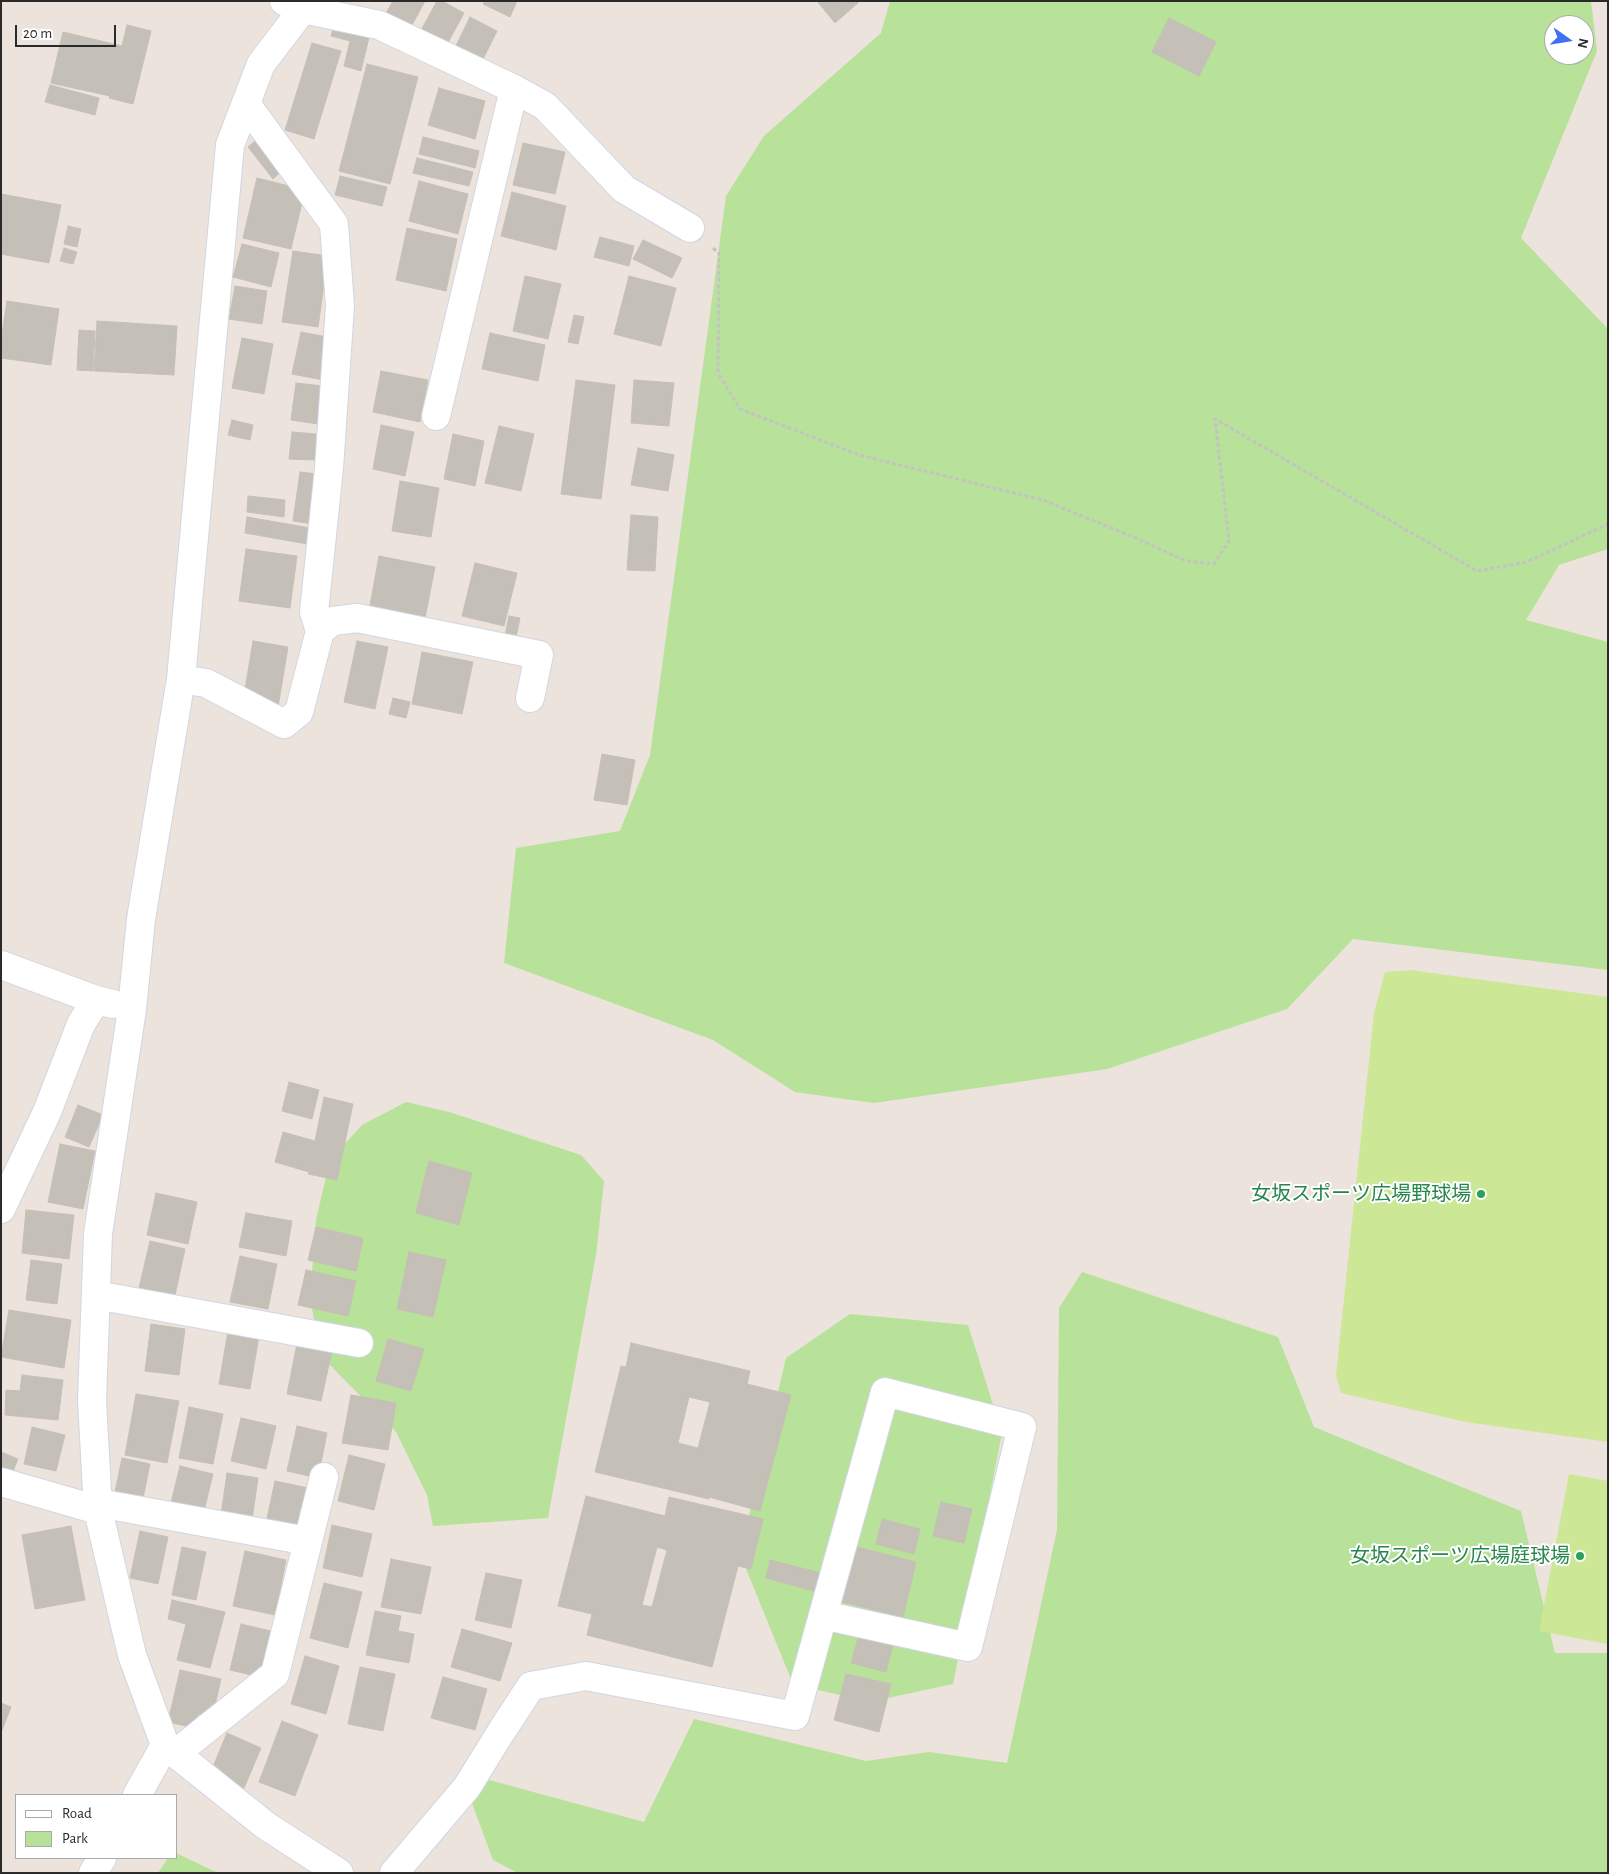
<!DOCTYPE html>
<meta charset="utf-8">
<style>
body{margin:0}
#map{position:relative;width:1609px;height:1874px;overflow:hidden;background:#ebe3dc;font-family:"Alegreya Sans",sans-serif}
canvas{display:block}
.frame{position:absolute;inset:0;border:2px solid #2a2a2a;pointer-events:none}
.legend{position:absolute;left:15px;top:1794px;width:162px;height:65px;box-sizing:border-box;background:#fff;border:1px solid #aaa;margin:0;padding:6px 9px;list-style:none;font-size:15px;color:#2a2a2a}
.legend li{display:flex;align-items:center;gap:10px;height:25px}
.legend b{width:25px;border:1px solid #aaa}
.north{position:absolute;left:1544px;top:15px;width:50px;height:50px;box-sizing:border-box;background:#fff;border:1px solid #aaa;border-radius:50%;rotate:103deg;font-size:14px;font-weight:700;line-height:20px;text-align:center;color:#2a2a2a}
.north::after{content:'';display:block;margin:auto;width:18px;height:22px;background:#4071f4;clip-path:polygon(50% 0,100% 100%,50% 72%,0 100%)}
.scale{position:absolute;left:15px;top:25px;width:101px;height:22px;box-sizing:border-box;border:2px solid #2a2a2a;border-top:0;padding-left:6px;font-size:15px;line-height:18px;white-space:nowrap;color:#2a2a2a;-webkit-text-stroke:4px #fff;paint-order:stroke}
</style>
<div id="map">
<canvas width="1609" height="1874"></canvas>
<div class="frame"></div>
<ul class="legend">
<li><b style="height:6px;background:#fff"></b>Road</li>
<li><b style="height:14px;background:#b8e19a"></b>Park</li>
</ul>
<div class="north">N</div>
<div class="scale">20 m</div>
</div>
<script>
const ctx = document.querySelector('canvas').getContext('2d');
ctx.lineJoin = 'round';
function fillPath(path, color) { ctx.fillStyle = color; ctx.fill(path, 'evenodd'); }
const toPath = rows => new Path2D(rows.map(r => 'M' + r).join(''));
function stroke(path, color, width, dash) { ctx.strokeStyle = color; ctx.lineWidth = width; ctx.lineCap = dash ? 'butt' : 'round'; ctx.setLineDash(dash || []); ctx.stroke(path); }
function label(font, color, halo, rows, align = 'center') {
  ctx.font = font + ' "Alegreya Sans","Noto Sans JP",sans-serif'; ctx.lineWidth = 4; ctx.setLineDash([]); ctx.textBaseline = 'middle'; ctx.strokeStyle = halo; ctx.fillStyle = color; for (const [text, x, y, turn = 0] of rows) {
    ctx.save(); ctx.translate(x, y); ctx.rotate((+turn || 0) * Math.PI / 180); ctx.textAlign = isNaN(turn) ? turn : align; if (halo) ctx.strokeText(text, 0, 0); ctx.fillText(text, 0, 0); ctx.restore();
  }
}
const green = toPath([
 [890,1,1591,1,1597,51,1521,238,1608,329,1608,549,1559,565,1526,620,1608,642,1608,970,1353,939,1287,1009,1107,1069,874,1103,795,1092,713,1040,504,963,516,848,620,831,650,755,726,196,764,136,881,33],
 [1554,25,1584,25,1584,55,1554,55],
 [406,1102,449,1112,581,1155,604,1181,596,1255,548,1518,433,1526,427,1495,396,1432,322,1357,310,1299,316,1220,330,1160,362,1125],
 [1082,1272,1278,1337,1314,1427,1521,1511,1555,1653,1608,1653,1608,1873,518,1873,493,1860,472,1803,489,1780,644,1822,694,1719,866,1761,929,1752,1007,1763,1057,1530,1059,1308],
 [850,1314,968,1325,1002,1433,953,1684,869,1702,793,1684,740,1554,786,1358],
 [176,1853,218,1873,158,1873,168,1858,176,1858]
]);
const pitch = toPath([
 [1410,970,1608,997,1608,1442,1466,1422,1341,1393,1336,1375,1374,1013,1385,972],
 [1569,1474,1608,1481,1608,1644,1539,1631]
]);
const building = toPath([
 [393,1,425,1,411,27,386,13,393,1],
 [437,1,442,1,464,13,444,50,418,36,437,1],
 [485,1,517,1,510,17,483,4,485,1],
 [817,1,860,1,835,23,817,1],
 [470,17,497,31,480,65,453,52,470,17],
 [1169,18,1216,42,1199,76,1152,52,1169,18],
 [335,23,371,29,361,71,344,66,350,41,331,36,335,23],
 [127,25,151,31,133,104,109,98,110,96,51,83,63,32,122,46,127,25],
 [312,43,341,51,314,139,285,130,312,43],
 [367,64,418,77,390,184,339,171,367,64],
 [50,85,99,98,95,115,45,102,50,85],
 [439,88,485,101,475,139,428,125,439,88],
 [260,137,285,168,273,179,248,147,260,137],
 [423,137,479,151,475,168,419,154,423,137],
 [523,143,565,152,555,194,513,185,523,143],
 [417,158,473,172,469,186,413,173,417,158],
 [340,176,387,187,382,206,335,195,340,176],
 [257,178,305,190,291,249,243,238,257,178],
 [419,181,468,194,458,234,409,221,419,181],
 [512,192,566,206,556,250,501,236,512,192],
 [1,194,61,205,49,263,1,254,1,194],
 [68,226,81,229,77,247,64,244,68,226],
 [407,228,457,239,446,291,396,280,407,228],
 [600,237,634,246,629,266,594,257,600,237],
 [643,240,682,258,672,278,633,259,643,240],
 [242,244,279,253,271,287,233,277,242,244],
 [64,248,77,252,73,264,60,261,64,248],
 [293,251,328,256,318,327,282,322,293,251],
 [525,276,561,284,548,339,513,331,525,276],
 [629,276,676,288,661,346,614,334,629,276],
 [235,286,267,291,262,324,229,319,235,286],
 [7,301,59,309,51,365,1,358,1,341,7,301],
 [574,315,584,317,578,344,568,342,574,315],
 [97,321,177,326,174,375,94,371,97,321],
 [79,330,95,331,93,371,77,370,79,330],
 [301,332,332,338,323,380,292,374,301,332],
 [490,333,545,345,538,381,482,369,490,333],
 [242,338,273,344,264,394,232,388,242,338],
 [381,371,428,380,420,422,373,412,381,371],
 [576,380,615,385,601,499,561,494,576,380],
 [634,380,674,383,669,426,631,423,634,380],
 [296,383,323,386,318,424,291,420,296,383],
 [232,420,253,425,250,440,228,435,232,420],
 [381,425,414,432,405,476,373,469,381,425],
 [499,426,534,434,521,491,485,483,499,426],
 [292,432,316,434,315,460,289,459,292,432],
 [453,434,484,441,475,486,444,479,453,434],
 [638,448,674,455,668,491,631,485,638,448],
 [300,472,327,475,320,525,293,521,300,472],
 [400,481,439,488,431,537,392,531,400,481],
 [248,496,285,500,284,517,247,512,248,496],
 [631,515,658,517,655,571,627,570,631,515],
 [247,517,316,529,313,545,245,533,247,517],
 [246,549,297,556,290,608,239,601,246,549],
 [379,556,435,567,423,628,368,617,379,556],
 [475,563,517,573,504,626,462,616,475,563],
 [509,616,520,618,514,647,503,645,509,616],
 [253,641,288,647,278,707,243,702,253,641],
 [357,641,388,647,375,709,344,702,357,641],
 [422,652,473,662,462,714,412,704,422,652],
 [393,698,410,702,406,718,389,714,393,698],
 [602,754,635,760,627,805,594,800,602,754],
 [289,1082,319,1090,312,1119,282,1111,289,1082],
 [324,1097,353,1104,337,1180,308,1174,309,1172,275,1162,283,1132,315,1141,324,1097],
 [78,1105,103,1115,89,1147,65,1137,78,1105],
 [60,1144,95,1151,83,1209,48,1202,60,1144],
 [429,1161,472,1173,459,1225,416,1213,429,1161],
 [156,1193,197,1202,188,1244,147,1235,156,1193],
 [26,1210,74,1215,69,1259,22,1253,26,1210],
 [246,1213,292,1221,286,1256,239,1247,246,1213],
 [316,1227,363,1238,356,1271,308,1260,316,1227],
 [150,1241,185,1249,175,1295,139,1288,150,1241],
 [409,1252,446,1260,433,1317,397,1309,409,1252],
 [240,1256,277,1264,268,1309,230,1302,240,1256],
 [31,1260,62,1264,57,1304,26,1300,31,1260],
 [306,1270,356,1281,348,1316,298,1305,306,1270],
 [9,1310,71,1320,64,1368,1,1357,9,1310],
 [151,1324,185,1329,179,1375,145,1371,151,1324],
 [228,1331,259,1336,250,1389,219,1384,228,1331],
 [388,1339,424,1349,411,1391,376,1381,388,1339],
 [631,1343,750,1371,747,1384,791,1395,760,1511,709,1497,709,1499,595,1472,621,1366,626,1367,631,1343],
 [689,1397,710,1402,698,1448,678,1443,689,1397],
 [297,1344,332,1351,321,1401,287,1394,297,1344],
 [22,1375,63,1380,58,1420,5,1415,6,1390,20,1391,22,1375],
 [136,1394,179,1401,167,1463,125,1455,136,1394],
 [351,1395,396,1403,388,1450,342,1443,351,1395],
 [189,1407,223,1414,213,1464,179,1458,189,1407],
 [241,1418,276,1426,266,1469,231,1461,241,1418],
 [297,1426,327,1433,318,1478,287,1471,297,1426],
 [32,1427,65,1435,56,1471,24,1464,32,1427],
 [1,1452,18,1459,13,1471,1,1467,1,1452],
 [349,1455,385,1464,374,1510,338,1501,349,1455],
 [122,1458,150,1464,141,1508,113,1502,122,1458],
 [180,1466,213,1474,203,1515,170,1507,180,1466],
 [227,1473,258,1478,252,1520,221,1515,227,1473],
 [275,1481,308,1488,300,1530,266,1523,275,1481],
 [586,1496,665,1516,669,1497,763,1519,751,1569,738,1566,712,1667,587,1635,592,1614,558,1606,586,1496],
 [657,1547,667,1550,652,1607,642,1605,657,1547],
 [941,1502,972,1509,964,1543,933,1536,941,1502],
 [882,1519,920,1529,914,1554,876,1544,882,1519],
 [332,1525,372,1534,362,1577,323,1568,332,1525],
 [71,1526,85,1600,35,1609,22,1535,71,1526],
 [140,1531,168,1537,158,1584,130,1578,140,1531],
 [853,1546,916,1562,903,1617,839,1601,853,1546],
 [182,1547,206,1552,196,1600,172,1595,182,1547],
 [245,1551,286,1560,275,1615,233,1606,245,1551],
 [391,1559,431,1567,421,1614,381,1607,391,1559],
 [770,1560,821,1573,817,1592,766,1578,770,1560],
 [486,1573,522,1580,511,1628,475,1620,486,1573],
 [324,1583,362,1592,348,1648,310,1638,324,1583],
 [172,1600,225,1612,210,1668,177,1660,186,1624,168,1619,172,1600],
 [375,1611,401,1616,398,1631,414,1634,409,1663,366,1655,375,1611],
 [241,1624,271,1631,260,1677,230,1670,241,1624],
 [462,1629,512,1643,500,1681,451,1667,462,1629],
 [859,1635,893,1645,886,1672,851,1663,859,1635],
 [305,1656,339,1666,326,1714,291,1704,305,1656],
 [360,1667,395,1674,383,1731,348,1724,360,1667],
 [180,1670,221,1679,212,1718,198,1714,195,1728,168,1722,180,1670],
 [846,1674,891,1684,879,1732,834,1720,846,1674],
 [443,1677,487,1689,475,1730,431,1718,443,1677],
 [1,1703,11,1707,1,1733,1,1703],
 [282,1721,318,1735,295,1796,259,1782,282,1721],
 [227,1733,261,1748,244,1788,210,1774,227,1733]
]);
const path = toPath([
 [713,248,719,253,718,373,740,409,859,455,1043,500,1138,539,1186,561,1214,564,1229,541,1215,419,1477,571,1527,562,1608,524]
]);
const minor = toPath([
 [284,1,303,9,379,25,514,89,545,106,624,189,690,228],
 [246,104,334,224,340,306,329,468,314,612,320,631],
 [436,416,514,89],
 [181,679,206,683,284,724,299,712,320,631,333,621,357,618,539,655,530,698],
 [1,965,96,1000,113,1004],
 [1,1209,47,1112,81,1024,96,1000],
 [96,1295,359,1343],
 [1,1482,98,1510],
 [98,1503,308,1541],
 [165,1745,265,1825,339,1873],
 [175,1754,275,1674,324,1477],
 [137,1795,165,1745,132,1655,98,1510,92,1400,98,1234,132,1009,141,919,181,679,230,145,261,64,309,1],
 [93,1873,102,1858],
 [394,1873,467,1787,501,1732,531,1686,586,1676,795,1716,823,1615,885,1392,1022,1427,968,1647,823,1615]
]);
const markers = [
 [1481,1194,5,"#2e9e5b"],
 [1580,1556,5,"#2e9e5b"]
];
const leisureNames = [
 ["女坂スポーツ広場野球場",1471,1194],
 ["女坂スポーツ広場庭球場",1570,1556]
];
fillPath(green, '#b8e19a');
fillPath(pitch, '#cce896');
fillPath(building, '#c4bfb7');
stroke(building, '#c7bfb6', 1);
stroke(minor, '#d1d6e2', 30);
stroke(path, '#c3c3c3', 3, [4, 2.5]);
stroke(minor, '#fff', 28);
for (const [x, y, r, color] of markers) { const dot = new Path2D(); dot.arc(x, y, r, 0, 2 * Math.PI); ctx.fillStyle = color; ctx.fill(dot); stroke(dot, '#fff', 2); }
label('20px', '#27864d', '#fff', leisureNames, 'right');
</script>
